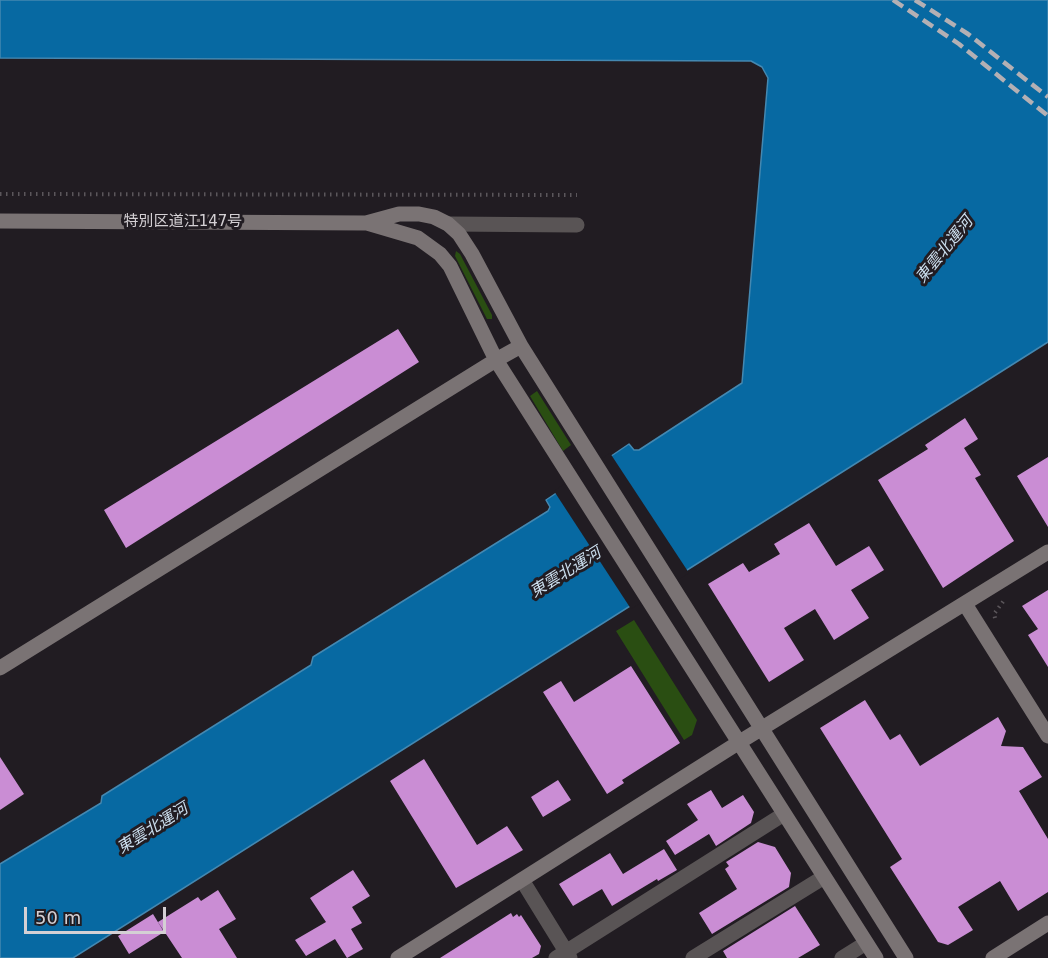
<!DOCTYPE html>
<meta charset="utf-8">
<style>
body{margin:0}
#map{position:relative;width:1048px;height:958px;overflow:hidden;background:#211c22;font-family:"DejaVu Sans",sans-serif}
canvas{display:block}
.scale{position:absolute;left:24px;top:907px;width:142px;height:27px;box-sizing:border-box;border:3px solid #d4d0d4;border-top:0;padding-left:8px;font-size:18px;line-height:21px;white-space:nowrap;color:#d4d0d4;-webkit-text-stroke:4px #211c22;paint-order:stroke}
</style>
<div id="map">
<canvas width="1048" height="958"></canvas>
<div class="scale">50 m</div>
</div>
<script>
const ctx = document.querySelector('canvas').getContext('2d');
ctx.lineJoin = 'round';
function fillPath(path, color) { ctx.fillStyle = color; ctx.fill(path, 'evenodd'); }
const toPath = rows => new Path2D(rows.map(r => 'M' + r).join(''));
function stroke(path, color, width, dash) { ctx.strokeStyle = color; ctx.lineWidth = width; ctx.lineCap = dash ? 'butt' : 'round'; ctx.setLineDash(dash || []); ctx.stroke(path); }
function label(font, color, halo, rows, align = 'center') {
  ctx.font = font + ' "DejaVu Sans","Noto Sans JP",sans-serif'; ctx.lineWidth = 6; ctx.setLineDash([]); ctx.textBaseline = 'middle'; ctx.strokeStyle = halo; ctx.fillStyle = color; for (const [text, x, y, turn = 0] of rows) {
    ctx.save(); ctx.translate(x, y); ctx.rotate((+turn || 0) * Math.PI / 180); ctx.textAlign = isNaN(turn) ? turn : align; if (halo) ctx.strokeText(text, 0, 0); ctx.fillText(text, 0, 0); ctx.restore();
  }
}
const green = toPath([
 [456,251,460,254,492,315,492,319,487,319,455,256],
 [537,391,571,445,563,451,530,396],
 [634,620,697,720,692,735,684,740,616,631]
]);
const water = toPath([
 [0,0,1048,0,1048,342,73,958,0,958,0,864,101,803,102,796,311,665,313,657,548,511,550,507,546,500,629,444,634,450,639,450,742,383,768,78,762,67,751,61,0,58,0,0]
]);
const pier = toPath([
 [610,453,689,573,631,609,554,491]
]);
const building = toPath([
 [398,329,419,362,126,548,104,510],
 [965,418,978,439,964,448,981,475,975,478,1014,541,943,588,878,480,928,449,925,445],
 [1048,457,1048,527,1017,476],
 [809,523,836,566,869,546,884,570,851,590,869,618,834,640,815,609,784,628,804,660,769,682,708,584,743,563,749,572,780,554,774,544],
 [1048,590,1048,667,1028,635,1038,629,1022,606],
 [631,666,680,743,622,780,624,783,607,794,543,692,561,681,574,702],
 [865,700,890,740,900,734,920,766,998,717,1006,731,1001,746,1023,747,1042,777,1019,791,1048,839,1048,892,1018,911,1000,881,958,907,973,930,948,945,938,942,890,867,902,859,820,728],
 [0,757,24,794,0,810],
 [424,759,477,845,507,826,523,850,456,888,390,781],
 [558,780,571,800,543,817,531,797],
 [711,790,722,808,743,795,754,812,751,823,716,846,709,834,675,855,666,841,698,820,687,804],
 [758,842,775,847,791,873,789,887,712,934,699,913,737,889,725,869,729,866,726,862],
 [664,849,677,870,658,881,657,879,612,906,602,889,573,906,559,884,610,853,623,874],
 [353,870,370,896,352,907,362,923,351,929,363,949,347,958,335,939,306,956,295,940,326,922,310,898],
 [218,890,236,919,219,929,237,958,182,958,158,922,198,897,201,901],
 [795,906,820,945,798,958,727,958,723,951],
 [511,913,513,917,517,914,519,917,521,915,541,946,539,954,532,958,440,958],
 [153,914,164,932,129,954,118,936]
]);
const path = toPath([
 [0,194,577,195],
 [995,618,994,614,1005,599]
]);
const street = toPath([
 [448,224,577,225],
 [522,880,570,958],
 [556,958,784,814],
 [693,958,824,877],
 [842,958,866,943]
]);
const secondary = toPath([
 [0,221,366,223,399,214,419,214,434,217,448,224,459,234,472,254,521,346,906,958],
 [367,223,418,238,440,254,450,266,496,360,876,958],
 [965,604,1048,736],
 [0,668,496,360,521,346],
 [398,958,738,743,1048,552],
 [993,958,1048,923]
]);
const rail = toPath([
 [893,0,959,44,1048,116],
 [915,0,968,34,1048,97]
]);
const streetNames = [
 ["特別区道江147号",183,222]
];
const waterNames = [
 ["東雲北運河",945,250,-51],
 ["東雲北運河",566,573,-32],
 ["東雲北運河",153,829,-32]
];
fillPath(green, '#2a4e12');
fillPath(water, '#0769a2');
stroke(water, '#4488b1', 1.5);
fillPath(pier, '#211c22');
fillPath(building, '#ca8dd4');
stroke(path, '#5b565b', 4, [1.5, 4.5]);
stroke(street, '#595455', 15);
stroke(secondary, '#7a7374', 15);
stroke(rail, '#b4b0b4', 4.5, [12, 6]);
label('15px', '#d4d0d4', '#211c22', streetNames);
label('italic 16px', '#cbdeee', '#211c22', waterNames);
</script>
